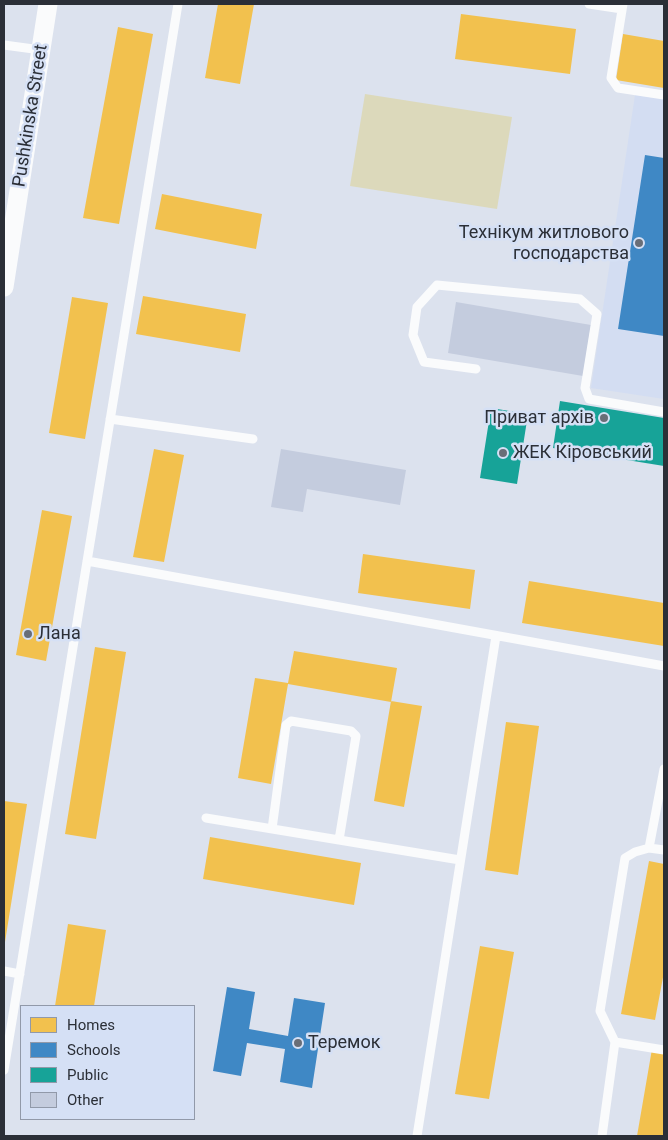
<!DOCTYPE html>
<meta charset="utf-8">
<style>
body{margin:0}
#map{position:relative;width:668px;height:1140px;overflow:hidden;background:#dce2ee;font-family:Roboto,sans-serif}
canvas{display:block}
.frame{position:absolute;inset:0;border:5px solid #2b2f37;pointer-events:none}
.legend{position:absolute;left:20px;top:1005px;width:175px;height:115px;box-sizing:border-box;background:#d5e0f5;border:1px solid #9199a9;margin:0;padding:6px 9px;list-style:none;font-size:15px;color:#2b2f37}
.legend li{display:flex;align-items:center;gap:10px;height:25px}
.legend b{width:25px;border:1px solid #9199a9}
</style>
<div id="map">
<canvas width="668" height="1140"></canvas>
<div class="frame"></div>
<ul class="legend">
<li><b style="height:14px;background:#f2c14e"></b>Homes</li>
<li><b style="height:14px;background:#3f88c5"></b>Schools</li>
<li><b style="height:14px;background:#17a398"></b>Public</li>
<li><b style="height:14px;background:#c4ccde"></b>Other</li>
</ul>
</div>
<script>
const ctx = document.querySelector('canvas').getContext('2d');
ctx.lineJoin = 'round';
function fillPath(path, color) { ctx.fillStyle = color; ctx.fill(path, 'evenodd'); }
const toPath = rows => new Path2D(rows.map(r => 'M' + r).join(''));
function stroke(path, color, width, dash) { ctx.strokeStyle = color; ctx.lineWidth = width; ctx.lineCap = dash ? 'butt' : 'round'; ctx.setLineDash(dash || []); ctx.stroke(path); }
function label(font, color, halo, rows, align = 'center') {
  ctx.font = font + ' Roboto,sans-serif'; ctx.lineWidth = 5; ctx.setLineDash([]); ctx.textBaseline = 'middle'; ctx.strokeStyle = halo; ctx.fillStyle = color; for (const [text, x, y, turn = 0] of rows) {
    ctx.save(); ctx.translate(x, y); ctx.rotate((+turn || 0) * Math.PI / 180); ctx.textAlign = isNaN(turn) ? turn : align; if (halo) ctx.strokeText(text, 0, 0); ctx.fillText(text, 0, 0); ctx.restore();
  }
}
const built = toPath([
 [635,95,664,99,664,399,591,388]
]);
const green = toPath([
 [365,94,512,117,497,209,350,186]
]);
const homes = toPath([
 [218,4,254,4,240,84,205,78],
 [461,14,576,29,570,74,455,59],
 [118,27,153,34,119,224,83,218],
 [623,34,664,41,664,88,616,80],
 [162,194,262,214,256,249,155,229],
 [143,296,246,314,240,352,136,334],
 [72,297,108,303,85,439,49,433],
 [154,449,184,455,164,562,133,557],
 [42,510,72,516,46,661,16,655],
 [363,554,475,570,470,609,358,593],
 [529,581,664,603,664,646,522,623],
 [95,647,126,652,96,839,65,834],
 [294,651,397,668,391,702,288,684,271,784,238,778,255,678,288,683],
 [391,701,422,706,404,807,374,801],
 [506,722,539,726,518,875,485,870],
 [4,801,27,804,5,942,4,942],
 [210,837,361,863,354,905,203,879],
 [649,861,664,864,664,972,655,1020,621,1014],
 [68,924,106,930,94,1006,55,1006],
 [480,946,514,952,489,1099,455,1094],
 [652,1049,664,1051,664,1136,637,1136]
]);
const schools = toPath([
 [645,155,664,158,664,336,618,329],
 [227,987,255,992,249,1029,288,1036,294,998,325,1003,312,1088,280,1082,285,1049,247,1043,241,1076,213,1071]
]);
const public = toPath([
 [560,401,664,418,664,466,553,448],
 [491,408,528,414,517,484,480,478]
]);
const building = toPath([
 [456,302,591,325,583,376,448,353],
 [281,449,406,470,400,505,307,489,303,512,271,507]
]);
const service = toPath([
 [589,4,622,9],
 [623,4,611,78,618,88,664,95],
 [4,45,41,50],
 [476,369,424,362,413,335,417,307,437,285,580,299,597,314,585,388,589,399,664,412],
 [110,419,253,439],
 [87,561,664,666],
 [206,818,460,860],
 [272,829,286,725,291,721,351,731,356,736,339,840],
 [649,848,664,850],
 [4,971,20,974],
 [615,1042,664,1050],
 [4,1070,178,4],
 [417,1136,496,636],
 [602,1136,615,1042,600,1011,625,858,635,852,649,848,664,769]
]);
const minor = toPath([
 [4,287,48,4]
]);
const markers = [
 [639,243,5,"#696e77"],
 [604,418,5,"#696e77"],
 [503,453,5,"#696e77"],
 [28,634,5,"#696e77"],
 [298,1043,5,"#696e77"]
];
const streetNames = [
 ["Pushkinska Street",31,116,-81]
];
const poiNames = [
 ["Технікум житлового",629,233,"right"],
 ["господарства",629,254,"right"],
 ["Приват архів",594,418,"right"],
 ["ЖЕК Кіровський",513,453],
 ["Лана",38,634],
 ["Теремок",308,1043]
];
fillPath(built, '#d3ddf2');
fillPath(green, '#dcd9bb');
fillPath(homes, '#f2c14e');
fillPath(schools, '#3f88c5');
fillPath(public, '#17a398');
fillPath(building, '#c4ccde');
stroke(service, '#fafbfc', 9);
stroke(minor, '#fafbfc', 19);
for (const [x, y, r, color] of markers) { const dot = new Path2D(); dot.arc(x, y, r, 0, 2 * Math.PI); ctx.fillStyle = color; ctx.fill(dot); stroke(dot, '#d5e0f5', 2); }
label('18px', '#2b2f37', '#d5e0f5', streetNames);
label('18px', '#2b2f37', '#d5e0f5', poiNames, 'left');
</script>
